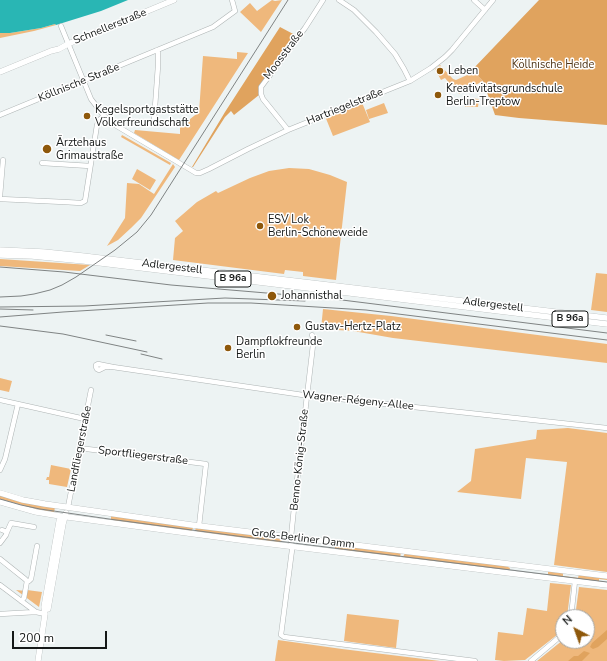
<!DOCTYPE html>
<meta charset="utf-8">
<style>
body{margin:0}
#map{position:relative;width:607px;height:661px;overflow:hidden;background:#edf3f3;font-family:"Nunito Sans",sans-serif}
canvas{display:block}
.north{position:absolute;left:555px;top:609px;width:40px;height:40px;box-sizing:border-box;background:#fff;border:1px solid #a1a3a2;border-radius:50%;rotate:319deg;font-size:11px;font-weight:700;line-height:16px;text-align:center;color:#151817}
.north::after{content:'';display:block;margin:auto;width:14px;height:18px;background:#8e580b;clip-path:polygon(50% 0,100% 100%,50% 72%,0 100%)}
.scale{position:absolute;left:12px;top:631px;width:95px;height:18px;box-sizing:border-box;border:2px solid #151817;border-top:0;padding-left:5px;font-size:12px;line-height:14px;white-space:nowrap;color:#151817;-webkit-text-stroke:3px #fff;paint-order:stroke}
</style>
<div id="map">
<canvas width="607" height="661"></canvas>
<div class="north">N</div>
<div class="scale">200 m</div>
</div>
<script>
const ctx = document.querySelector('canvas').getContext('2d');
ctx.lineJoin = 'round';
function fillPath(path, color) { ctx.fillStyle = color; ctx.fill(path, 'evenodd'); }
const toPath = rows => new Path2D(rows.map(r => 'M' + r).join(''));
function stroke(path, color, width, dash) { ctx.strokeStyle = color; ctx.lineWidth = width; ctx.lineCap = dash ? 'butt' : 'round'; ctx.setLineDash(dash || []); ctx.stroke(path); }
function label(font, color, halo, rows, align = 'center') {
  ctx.font = font + ' "Nunito Sans",sans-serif'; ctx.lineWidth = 3; ctx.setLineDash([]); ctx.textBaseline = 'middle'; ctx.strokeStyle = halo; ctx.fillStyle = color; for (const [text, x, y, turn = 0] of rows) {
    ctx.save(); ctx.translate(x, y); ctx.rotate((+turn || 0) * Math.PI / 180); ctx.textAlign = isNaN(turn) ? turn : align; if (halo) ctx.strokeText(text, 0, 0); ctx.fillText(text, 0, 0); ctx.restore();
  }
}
const green = toPath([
 [272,0,275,1,282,0,261,32,240,12,250,3,257,11],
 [55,24,56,25,34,31,0,38,0,33,10,33,41,28],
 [237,52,248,53,179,160,134,133,135,130,180,134,180,123,185,123,199,112,203,56,237,59],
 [440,65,453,79,456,80,474,72,483,81,459,94,453,84,450,84,445,78,441,80,435,69],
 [466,98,479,99,478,107,465,107],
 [384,103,388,113,369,119,366,110],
 [362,104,363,105,370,122,333,136,325,116,340,110,341,112],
 [122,135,171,163,170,165,121,137],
 [173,164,175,167,141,218,131,228,118,240,107,246,125,218,127,183,139,184,154,194],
 [289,168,309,169,330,175,347,182,336,280,303,276,303,272,285,270,284,274,173,260,175,238,183,231,175,221,197,202,216,191,218,193,250,178,269,171],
 [137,169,156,180,150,190,132,179],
 [0,259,90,265,80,271,0,266],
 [596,273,607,274,607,312,591,310],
 [323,309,391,316,607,344,607,363,393,338,353,331,321,329],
 [0,378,12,381,9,392,0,390],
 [568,428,607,433,607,572,554,565,567,462,526,458,521,499,457,492,471,481,475,449,536,439,537,430],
 [51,465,71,469,67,487,49,484,49,480,46,480,47,477,49,477],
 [0,495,55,507,54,513,40,511,0,501],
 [111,515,191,526,191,528,193,528,191,532,111,521],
 [196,527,282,538,281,543,197,533,197,531,195,531],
 [337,545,401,552,400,558,335,550,335,546,337,546],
 [405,553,508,566,508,567,510,568,509,571,405,559,405,557,403,557],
 [548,571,563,572,563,576,578,578,579,574,607,578,607,580,599,579,599,581,603,581,602,583,548,576],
 [550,583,571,585,567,617,563,617,563,629,562,631,525,660,504,661,495,660,498,632,523,635,527,608,547,611],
 [579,587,607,590,607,661,537,661,563,640,563,641,587,641,587,617,575,617],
 [16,590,26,591,27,590,42,592,39,607],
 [347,614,399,620,396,648,344,641],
 [278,640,342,649,440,661,275,661]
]);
const forest = toPath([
 [539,0,607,0,607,125,519,118,495,115,483,81,472,70],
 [280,27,297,36,262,82,259,95,234,115,231,111,225,117,193,167,192,167,225,112],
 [607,630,607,639,598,647,593,649,590,647,592,643],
 [584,651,590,653,582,661,568,661,574,656,578,656]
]);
const water = toPath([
 [0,0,128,0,101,11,56,25,55,24,41,28,10,33,0,33]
]);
const minor = toPath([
 [339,0,354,10,376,32,395,54,404,69,410,81],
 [474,0,485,10],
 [61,26,91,99,104,116,115,125,191,170,196,173,200,173,209,169,248,149,288,130,410,81,431,68,445,57,452,50,493,0],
 [0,115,213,27,235,11,232,0],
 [154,121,158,66,158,53,157,50],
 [288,130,263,99,261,94,261,87,305,28,323,0],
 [42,163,90,166],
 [0,196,3,160],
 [0,199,64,202,81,203,85,201,97,125,99,120,104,116],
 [312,335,314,340,313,345,296,489,291,537,292,550,281,635,284,637,475,661],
 [109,367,105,367,99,370,97,369,96,367,96,365,98,364,113,367,303,395,607,428],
 [0,400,85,419],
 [79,448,206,464,199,526],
 [0,470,5,459,18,404],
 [68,507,91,390],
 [2,530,7,532,11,523,34,527],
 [0,543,6,535,7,532],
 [0,559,25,579,27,581,24,598,21,601],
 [27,581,29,581,31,579,37,546],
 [0,585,36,612,45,614],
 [0,614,36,612],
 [571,617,575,581],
 [531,661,563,634]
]);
const major = toPath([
 [0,72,51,51,59,49,68,44,174,0],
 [0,250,44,252,83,256,607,318],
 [0,255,32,256,84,261,607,324],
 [0,493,23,500,45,504,192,525,607,576],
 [0,502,36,512,60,516,247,541,607,585],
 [48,609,63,524,66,513],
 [38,661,45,614,44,607,60,516]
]);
const tram = toPath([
 [0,267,64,272,171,285,326,298,607,333],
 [0,297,21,296,34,294,50,290,62,285,76,277,115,250,137,232,151,215,288,0],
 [0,307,84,306,225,298,305,301],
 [0,499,21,505,40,509,109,519,237,536,511,570,607,582]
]);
const rail = toPath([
 [0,309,33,310],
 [0,317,63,312,208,303,251,303,366,310,607,340],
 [0,326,63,334,147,352],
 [106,335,136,341],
 [141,354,162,359]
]);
const markers = [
 [440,71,4,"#8e580b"],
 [438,95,4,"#8e580b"],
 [87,116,4,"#8e580b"],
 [47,149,5,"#8e580b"],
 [260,226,4,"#8e580b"],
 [272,296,5,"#8e580b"],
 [297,327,4,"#8e580b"],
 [228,348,4,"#8e580b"]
];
const shields = [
 [233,279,36],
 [570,319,36]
];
const shieldNames = [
 ["B 96a",233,279],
 ["B 96a",570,319]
];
const streetNames = [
 ["Schnellerstraße",110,27,-22],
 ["Moosstraße",284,55,-53],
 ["Köllnische Straße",79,83,-22],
 ["Hartriegelstraße",345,107,-22],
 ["Adlergestell",172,267,7],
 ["Adlergestell",493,305,7],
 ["Wagner-Régeny-Allee",358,401,6],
 ["Landfliegerstraße",80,449,-79],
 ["Sportfliegerstraße",143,456,7],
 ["Benno-König-Straße",300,460,-84],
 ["Groß-Berliner Damm",303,539,7]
];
const parkNames = [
 ["Köllnische Heide",553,65]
];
const poiNames = [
 ["Leben",448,71],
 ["Kreativitätsgrundschule",446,89],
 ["Berlin-Treptow",446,102],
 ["Kegelsportgaststätte",95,110],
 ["Völkerfreundschaft",95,123],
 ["Ärztehaus",56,143],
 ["Grimaustraße",56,156],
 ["ESV Lok",268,220],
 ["Berlin-Schöneweide",268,233],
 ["Johannisthal",281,296],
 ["Gustav-Hertz-Platz",305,327],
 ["Dampflokfreunde",236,342],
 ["Berlin",236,355]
];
fillPath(green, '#efb87c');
fillPath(forest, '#e0a35e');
fillPath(water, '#29b6b4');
stroke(minor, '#aeb4b4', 5.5);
stroke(major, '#aeb4b4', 6);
stroke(minor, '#fff', 4.5);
stroke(major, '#fff', 5.5);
stroke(tram, '#7f8383', 1);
stroke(rail, '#7f8383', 1);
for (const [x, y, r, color] of markers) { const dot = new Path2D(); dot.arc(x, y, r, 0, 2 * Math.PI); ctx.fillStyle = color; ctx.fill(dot); stroke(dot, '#fff', 1.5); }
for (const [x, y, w] of shields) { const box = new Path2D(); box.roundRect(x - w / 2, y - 8, w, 16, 3); ctx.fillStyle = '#fff'; ctx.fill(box); stroke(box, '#151817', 1); }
label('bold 10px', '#151817', null, shieldNames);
label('11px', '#151817', '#fff', streetNames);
label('11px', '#513719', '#fff', parkNames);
label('11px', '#151817', '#fff', poiNames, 'left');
</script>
